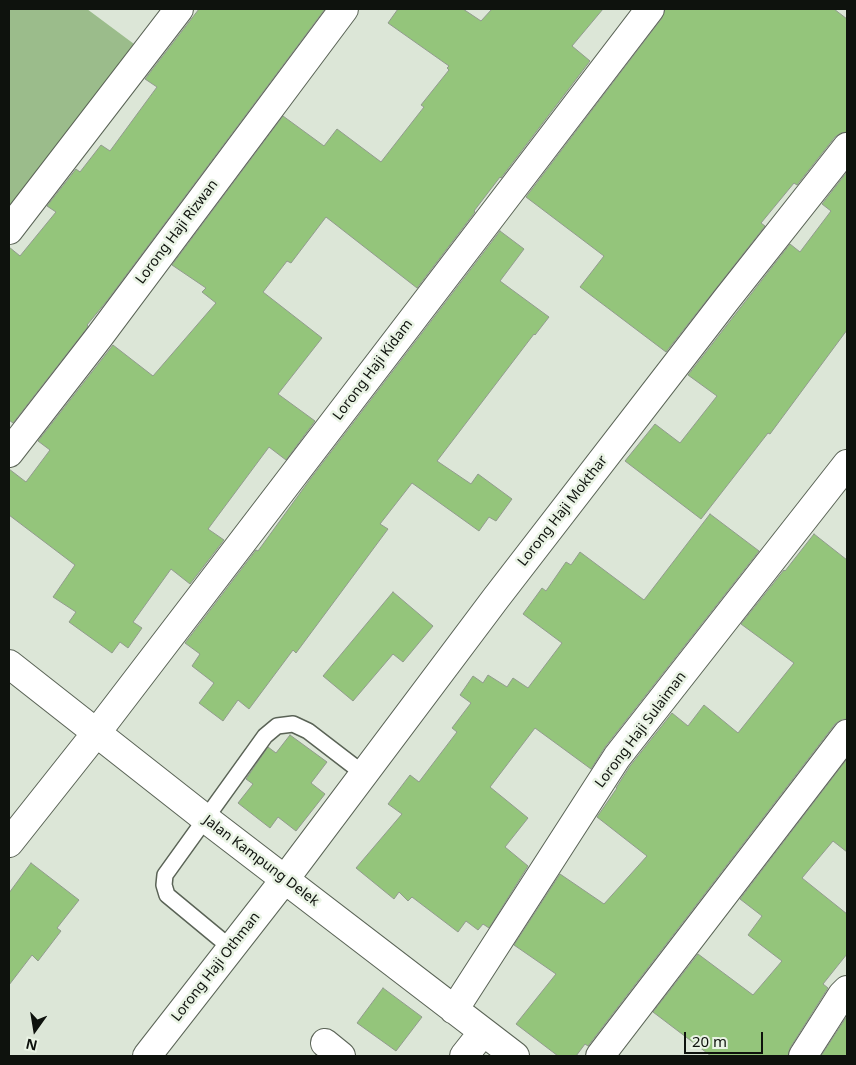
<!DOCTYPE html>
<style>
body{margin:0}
#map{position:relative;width:856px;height:1065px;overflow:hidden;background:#dce6d7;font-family:"Noto Sans",sans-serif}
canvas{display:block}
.frame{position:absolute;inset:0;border:10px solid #0e120d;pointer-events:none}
.north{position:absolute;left:10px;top:1005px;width:50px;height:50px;-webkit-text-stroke:4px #e9f3e4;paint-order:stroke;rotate:193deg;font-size:14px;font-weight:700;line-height:20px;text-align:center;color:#0e120d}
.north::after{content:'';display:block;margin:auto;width:18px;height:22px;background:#0e120d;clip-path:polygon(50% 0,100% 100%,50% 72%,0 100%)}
.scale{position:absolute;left:684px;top:1032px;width:79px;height:22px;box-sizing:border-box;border:2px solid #0e120d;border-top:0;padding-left:6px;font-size:15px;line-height:18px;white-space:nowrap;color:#0e120d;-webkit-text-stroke:4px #e9f3e4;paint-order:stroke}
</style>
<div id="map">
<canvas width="856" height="1065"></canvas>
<div class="frame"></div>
<div class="north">N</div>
<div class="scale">20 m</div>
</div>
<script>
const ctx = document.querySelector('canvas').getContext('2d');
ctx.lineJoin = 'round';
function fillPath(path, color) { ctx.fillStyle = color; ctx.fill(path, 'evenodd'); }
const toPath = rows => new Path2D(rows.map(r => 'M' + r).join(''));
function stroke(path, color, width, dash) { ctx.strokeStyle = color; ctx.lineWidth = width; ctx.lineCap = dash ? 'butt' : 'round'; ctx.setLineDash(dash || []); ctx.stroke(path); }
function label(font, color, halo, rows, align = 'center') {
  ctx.font = font + ' "Noto Sans",sans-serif'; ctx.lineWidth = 5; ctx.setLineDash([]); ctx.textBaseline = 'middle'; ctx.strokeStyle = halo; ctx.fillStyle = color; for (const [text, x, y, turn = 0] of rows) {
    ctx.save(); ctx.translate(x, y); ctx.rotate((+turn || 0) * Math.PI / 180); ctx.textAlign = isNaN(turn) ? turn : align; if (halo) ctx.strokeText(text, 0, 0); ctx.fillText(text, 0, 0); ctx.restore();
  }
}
const green = toPath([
 [9,9,87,9,134,44,9,208]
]);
const building = toPath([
 [199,9,325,9,106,302,87,325,88,326,87,328,13,423,9,420,9,247,20,256,56,212,47,206,76,169,80,172,101,145,110,151,157,87,145,79,199,9],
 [398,9,463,9,481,21,492,9,603,9,572,46,590,61,501,178,500,177,474,211,475,212,417,288,326,217,291,263,287,261,263,292,322,338,278,394,315,421,286,460,269,447,208,529,224,540,190,584,171,569,133,622,142,628,128,648,120,642,112,653,69,622,76,612,53,597,75,565,9,515,9,469,26,482,50,450,38,441,113,345,153,376,216,303,202,292,206,288,172,265,283,116,324,146,337,129,381,162,424,107,421,105,449,70,447,68,449,66,388,23,398,9],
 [665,9,834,9,847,19,847,132,841,133,835,137,797,185,794,183,761,223,765,226,666,352,580,287,604,256,526,197,662,18,665,9],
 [847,172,847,330,770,434,768,433,701,519,625,461,655,424,680,443,717,396,688,375,790,244,800,252,831,211,822,204,847,172],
 [500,231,524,249,500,281,549,317,535,335,534,334,437,461,471,484,478,474,512,499,496,521,489,517,479,531,412,483,380,524,388,529,296,653,293,650,249,709,238,700,223,721,199,703,214,683,192,666,200,654,185,643,256,550,258,551,311,478,500,231],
 [710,514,759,551,605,747,591,769,535,728,490,787,528,818,505,847,528,866,489,928,483,924,478,930,466,921,458,932,412,897,408,901,399,892,394,899,356,868,402,814,388,804,410,775,419,782,457,732,452,728,471,703,460,695,473,676,483,683,488,675,507,687,513,678,528,688,562,643,523,614,542,588,546,591,566,562,571,565,580,552,644,600,710,514],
 [814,534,847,560,847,719,841,720,835,724,588,1046,585,1044,576,1056,558,1056,516,1024,556,974,514,945,560,874,604,904,647,856,597,817,617,788,616,788,630,766,672,713,688,726,704,705,738,733,794,663,741,624,784,570,785,571,814,534],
 [393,592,433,626,403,662,393,654,353,701,323,676,393,592],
 [290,735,327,762,311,783,325,794,296,831,278,817,270,828,238,803,253,784,246,779,268,747,276,753,290,735],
 [847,759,847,852,833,841,802,878,847,914,847,954,823,984,828,988,790,1048,788,1056,711,1056,653,1012,698,954,753,995,782,961,748,935,762,916,740,899,847,759],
 [31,863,79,900,57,928,61,931,38,961,32,955,9,985,9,893,31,863],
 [383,988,422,1017,396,1051,357,1023,383,988],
 [847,1016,847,1056,821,1056,847,1016]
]);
const lane = toPath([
 [231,948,167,895,164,885,165,875,265,736,277,726,293,724,308,731,364,774]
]);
const street = toPath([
 [9,230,179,9],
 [9,453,99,337,344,9],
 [9,664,206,819,515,1056],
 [9,843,97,732,650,9],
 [454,1010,617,757,847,464],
 [325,1043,341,1056],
 [147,1056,285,879,496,598,726,300,847,147],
 [464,1056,483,1032],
 [600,1056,847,734],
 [803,1056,842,995,847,990]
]);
const streetNames = [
 ["Lorong Haji Rizwan",177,232,-53],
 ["Lorong Haji Kidam",373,370,-53],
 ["Lorong Haji Mokthar",563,511,-52],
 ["Lorong Haji Sulaiman",641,730,-53],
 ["Jalan Kampung Delek",261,861,37],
 ["Lorong Haji Othman",216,967,-52]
];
fillPath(green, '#9bbc8b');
fillPath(building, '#94c57b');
stroke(building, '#919b8d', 1);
stroke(lane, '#5a6356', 18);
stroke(street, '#5a6356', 30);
stroke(lane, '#fff', 15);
stroke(street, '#fff', 28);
label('14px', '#0e120d', '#e9f3e4', streetNames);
</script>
